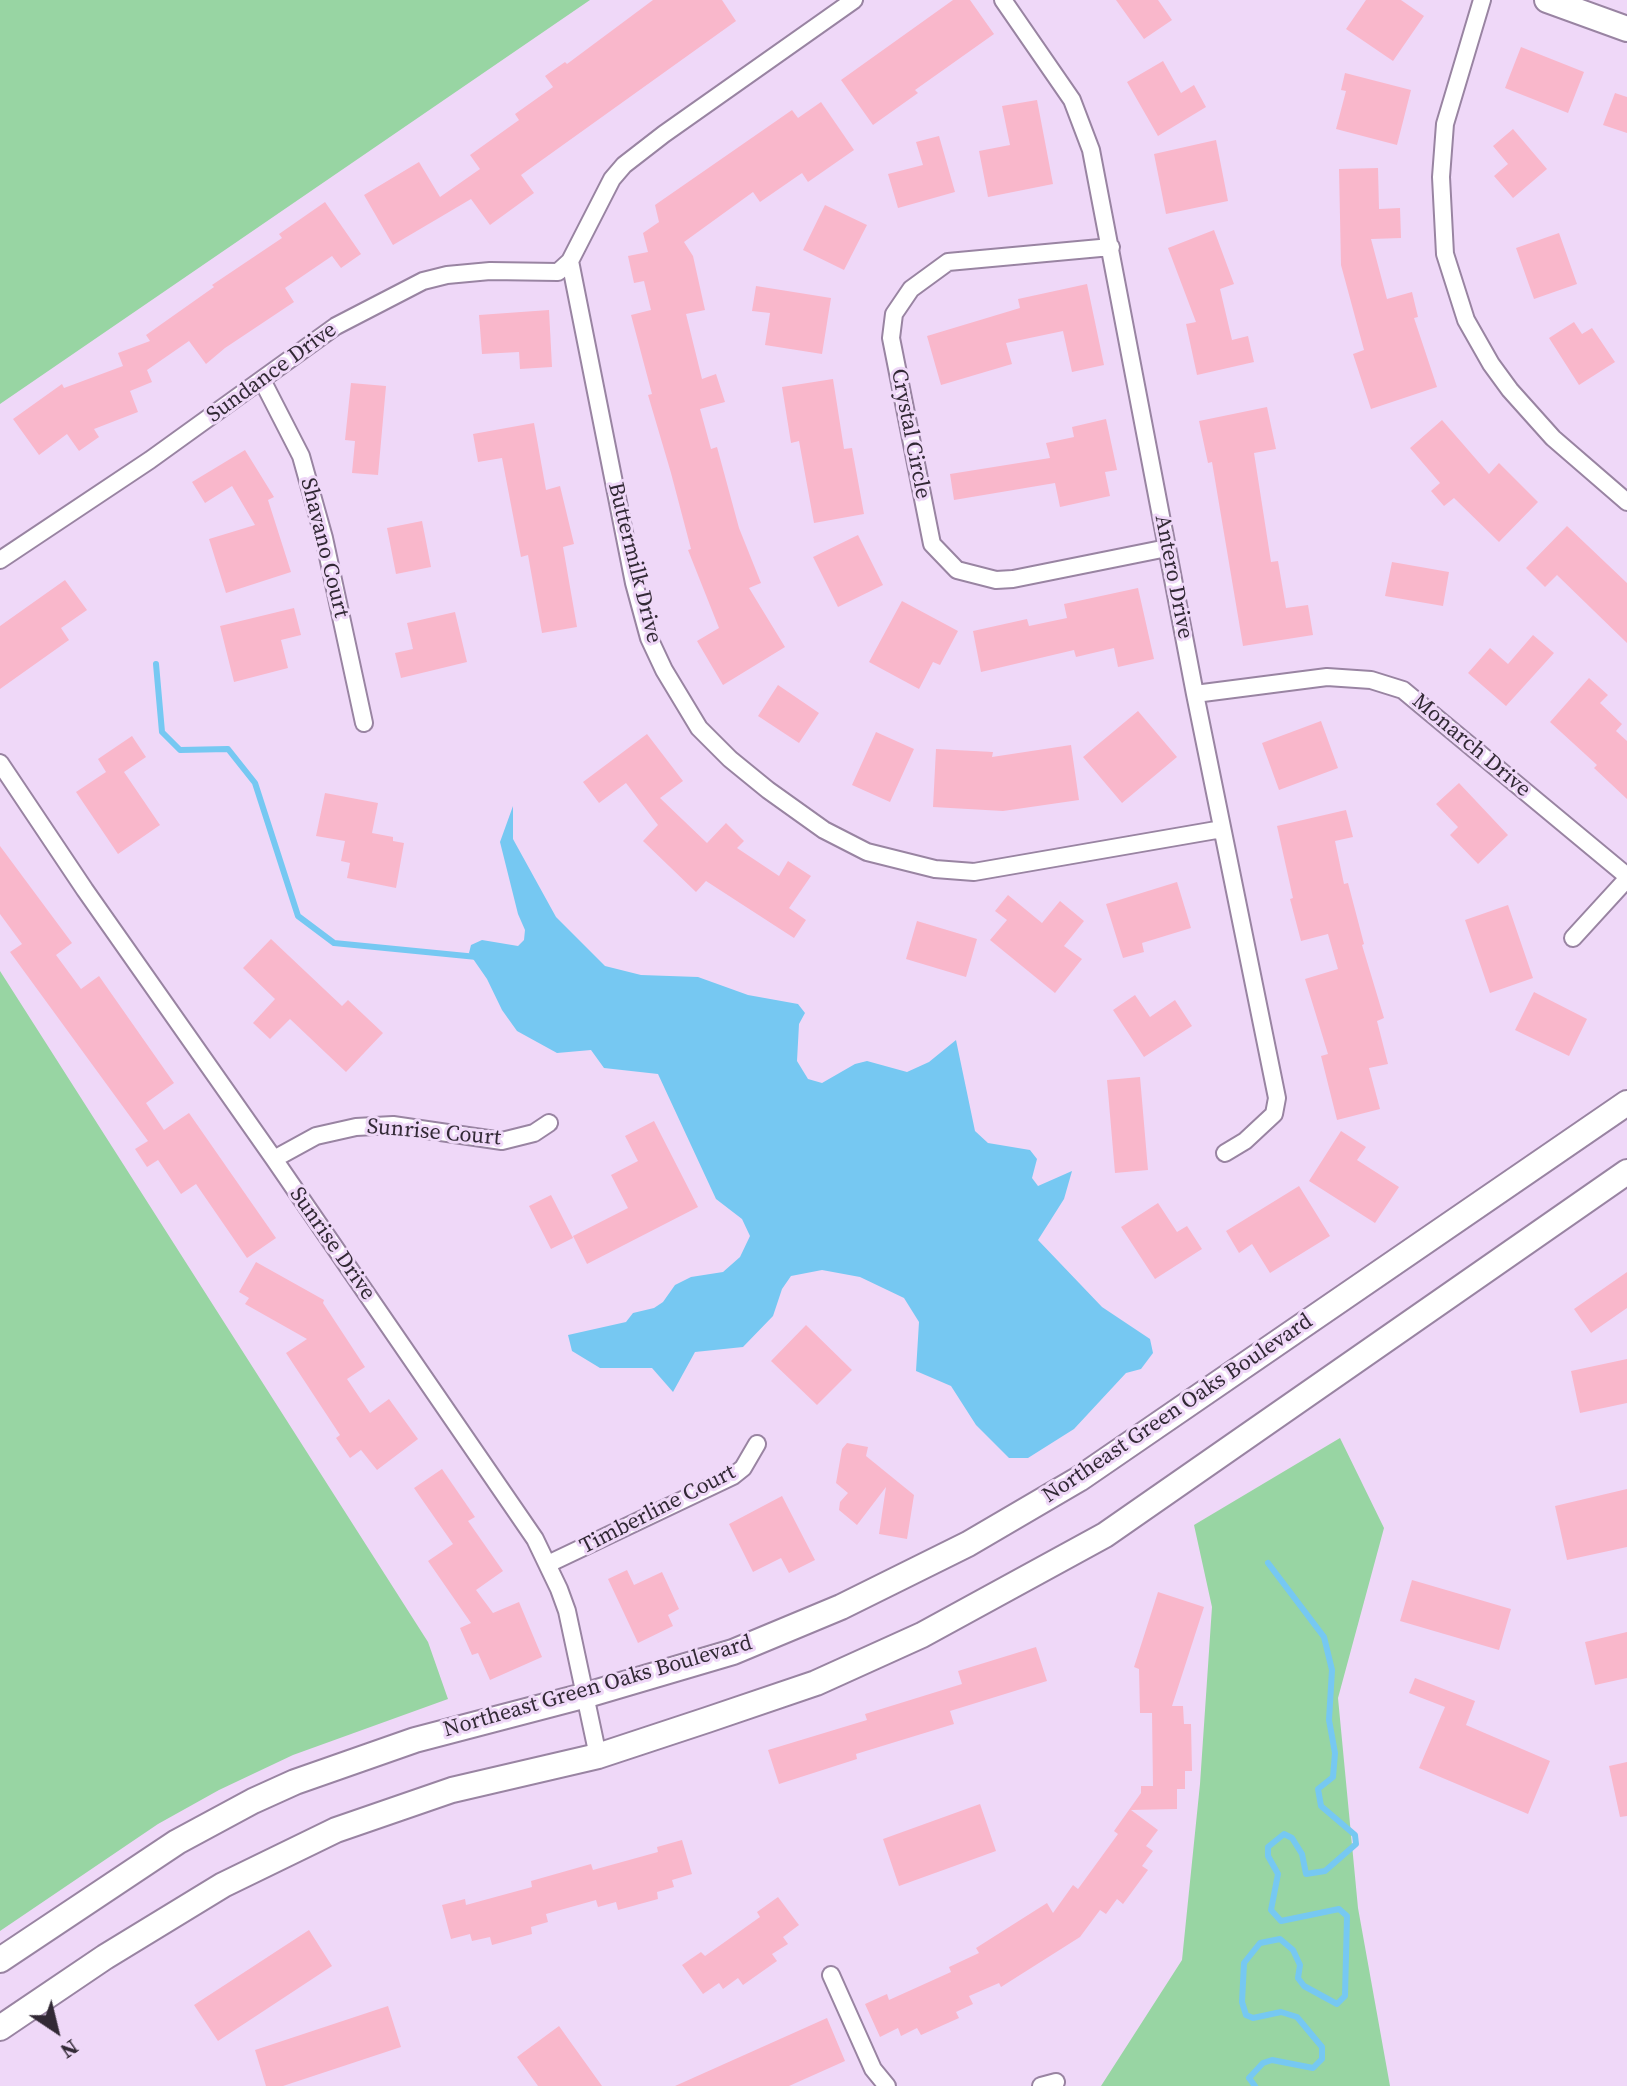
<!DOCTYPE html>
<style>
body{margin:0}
#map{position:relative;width:1627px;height:2086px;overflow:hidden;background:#efd8f8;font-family:"Source Serif 4",serif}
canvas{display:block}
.north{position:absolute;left:16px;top:1990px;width:80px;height:80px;-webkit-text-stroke:6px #efd8f8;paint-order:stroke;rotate:145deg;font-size:22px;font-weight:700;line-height:32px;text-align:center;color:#322935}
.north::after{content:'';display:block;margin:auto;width:28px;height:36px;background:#322935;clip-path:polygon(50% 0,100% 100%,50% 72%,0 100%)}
</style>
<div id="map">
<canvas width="1627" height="2086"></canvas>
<div class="north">N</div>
</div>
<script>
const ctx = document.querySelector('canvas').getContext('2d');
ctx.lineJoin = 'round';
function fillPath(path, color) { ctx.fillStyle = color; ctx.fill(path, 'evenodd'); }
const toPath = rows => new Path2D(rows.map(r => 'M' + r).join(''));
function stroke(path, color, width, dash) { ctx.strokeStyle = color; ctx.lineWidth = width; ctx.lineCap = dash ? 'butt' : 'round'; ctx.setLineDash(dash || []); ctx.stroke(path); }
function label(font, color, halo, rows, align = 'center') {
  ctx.font = font + ' "Source Serif 4",serif'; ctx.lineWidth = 6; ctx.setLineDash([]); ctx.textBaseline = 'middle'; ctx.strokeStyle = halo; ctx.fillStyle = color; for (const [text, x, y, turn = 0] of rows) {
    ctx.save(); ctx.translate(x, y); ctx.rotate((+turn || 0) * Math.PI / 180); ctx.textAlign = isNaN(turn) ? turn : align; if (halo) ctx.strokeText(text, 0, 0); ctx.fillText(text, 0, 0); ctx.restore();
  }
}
const green = toPath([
 [0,0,590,0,0,404],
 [0,971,428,1642,448,1699,293,1755,219,1790,158,1824,0,1931],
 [1340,1438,1384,1528,1338,1698,1358,1908,1390,2086,1101,2086,1182,1960,1200,1784,1212,1607,1194,1525]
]);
const water = toPath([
 [513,806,513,839,556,917,605,966,641,975,698,977,748,995,798,1004,805,1013,799,1024,797,1061,808,1079,822,1083,855,1064,867,1061,907,1072,929,1062,956,1040,975,1131,988,1143,1030,1150,1037,1159,1032,1178,1038,1186,1072,1171,1064,1199,1038,1240,1102,1307,1150,1339,1153,1353,1141,1369,1126,1373,1074,1429,1028,1458,1009,1458,976,1425,951,1386,916,1371,919,1322,904,1298,860,1277,822,1270,791,1276,782,1289,773,1316,743,1347,695,1352,673,1392,652,1368,600,1368,572,1351,568,1335,626,1322,633,1313,654,1308,663,1302,675,1285,691,1277,723,1272,740,1257,750,1236,742,1219,716,1199,658,1074,604,1068,591,1050,557,1053,517,1031,502,1010,487,979,469,953,471,945,482,940,518,946,524,940,525,930,518,914,500,842]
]);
const stream = toPath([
 [156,664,162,732,180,750,228,749,255,783,298,916,334,943,477,957],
 [1255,2086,1249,2078,1263,2063,1272,2060,1313,2068,1322,2059,1322,2047,1297,2017,1281,2012,1253,2018,1246,2015,1242,2002,1244,1963,1260,1943,1280,1939,1293,1950,1300,1965,1298,1978,1304,1986,1337,2004,1345,1996,1347,1916,1339,1909,1281,1921,1271,1910,1278,1874,1268,1856,1268,1847,1284,1834,1292,1838,1302,1854,1306,1874,1325,1871,1356,1844,1355,1835,1321,1806,1318,1789,1333,1777,1335,1753,1329,1720,1332,1670,1324,1637,1268,1563]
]);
const building = toPath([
 [653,0,722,0,736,21,521,175,534,193,490,225,471,199,393,245,364,195,419,162,440,197,480,169,470,155,519,120,515,114,553,87,545,76,565,62,567,64],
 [953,0,970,0,994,34,915,90,918,93,873,125,841,80],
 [1116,0,1158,0,1172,20,1144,39],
 [1366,0,1401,0,1424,16,1393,61,1346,29],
 [1521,47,1584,72,1568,113,1505,88],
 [1163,61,1181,93,1194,85,1206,107,1158,136,1127,82],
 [1345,73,1411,90,1397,145,1336,129,1346,91,1341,90],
 [1615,93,1627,97,1627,133,1603,125],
 [1037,100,1053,184,988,197,979,151,1010,145,1002,106],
 [821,102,854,150,808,182,802,173,760,202,753,192,684,242,693,256,705,310,686,314,702,379,716,374,725,402,700,409,711,449,717,447,739,528,761,583,749,588,785,647,723,685,697,641,719,628,688,550,691,549,671,473,648,395,652,394,631,315,651,310,644,281,634,283,628,256,648,252,643,233,659,222,655,205,792,110,798,118],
 [1513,129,1547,169,1513,198,1494,176,1508,164,1493,146],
 [939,136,955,192,898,208,888,174,923,165,916,142],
 [1216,140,1228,201,1166,214,1154,154],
 [1378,168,1379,209,1400,208,1401,238,1371,239,1387,299,1412,292,1418,317,1414,318,1437,387,1371,409,1353,354,1364,350,1341,265,1339,169],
 [325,202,361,254,341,268,332,256,285,288,294,302,225,348,206,364,189,341,147,370,152,382,130,391,138,412,94,429,99,437,79,451,67,434,39,455,13,419,62,384,64,388,123,366,118,353,150,341,146,335,214,287,212,285,282,238,279,234],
 [825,205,867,225,844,270,803,250],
 [1214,230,1234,284,1220,289,1232,340,1248,336,1254,362,1197,375,1186,324,1196,322,1168,248],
 [1559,233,1577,284,1534,299,1516,248],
 [1087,284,1104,365,1072,372,1063,331,1006,343,1012,364,941,385,927,336,1020,308,1018,299],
 [756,286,831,298,822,354,765,345,770,313,752,311],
 [549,310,552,367,520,369,519,352,482,354,479,315],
 [1574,322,1582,334,1592,328,1615,362,1579,385,1549,338],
 [833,379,844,449,852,448,864,514,814,523,799,441,791,443,782,387],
 [351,383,386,386,378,475,352,473,355,441,345,440],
 [1267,407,1276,449,1254,453,1271,562,1278,561,1286,608,1308,605,1313,635,1243,646,1212,462,1208,463,1199,421],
 [1106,419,1117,470,1105,472,1110,496,1060,507,1055,483,954,500,950,474,1050,458,1046,443,1074,437,1072,427],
 [1442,420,1489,474,1499,463,1538,502,1499,542,1454,498,1444,506,1431,491,1440,483,1410,448],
 [534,423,546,490,560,486,574,544,563,547,577,627,542,633,528,555,521,557,502,458,478,462,473,434],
 [245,450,274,497,268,500,291,572,226,593,209,539,255,525,232,486,205,503,192,482],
 [422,521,431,567,396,574,387,528],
 [1567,526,1627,583,1627,643,1557,575,1545,587,1526,568],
 [858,535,883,585,838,607,813,557],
 [1392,562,1449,572,1443,606,1385,596],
 [65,580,87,610,61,628,69,640,0,689,0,626],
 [1138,588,1154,659,1118,667,1114,648,1076,657,1074,650,981,672,973,631,1027,619,1029,626,1067,618,1064,604],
 [902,601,958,631,940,665,933,662,919,689,869,662],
 [294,608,301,635,281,640,288,668,234,682,220,626],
 [455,612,467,662,401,678,395,653,413,649,407,623],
 [1533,635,1554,653,1506,706,1468,673,1490,648,1508,664],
 [1589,678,1608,695,1600,703,1622,724,1616,731,1627,741,1627,799,1594,768,1597,765,1550,722],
 [778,685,819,713,799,743,758,716],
 [1138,711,1177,757,1122,803,1083,757],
 [1321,721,1338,768,1279,790,1262,743],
 [876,732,914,749,890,802,852,785],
 [647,734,683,781,660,798,707,843,726,823,744,841,737,848,779,876,788,861,811,876,789,908,806,920,794,938,706,881,696,892,643,841,658,825,626,783,599,803,583,782],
 [132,736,146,757,124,772,160,825,118,854,76,792,106,772,98,759],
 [1071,745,1079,800,1003,811,933,807,936,749,993,752,992,757],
 [1459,783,1508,835,1478,864,1450,835,1458,827,1436,804],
 [325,793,378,803,372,833,393,837,393,841,404,843,396,888,347,878,350,863,341,861,345,841,316,836],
 [1346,810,1353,837,1335,841,1344,884,1348,883,1364,944,1362,945,1384,1018,1377,1021,1388,1064,1369,1068,1380,1109,1337,1120,1321,1056,1328,1054,1305,979,1338,969,1328,934,1301,941,1290,899,1293,898,1277,826],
 [0,846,72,943,56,955,81,989,99,976,174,1083,146,1103,164,1130,189,1113,276,1238,247,1258,196,1184,181,1194,158,1160,147,1167,135,1149,148,1141,10,952,22,944,0,914],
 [1177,882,1191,928,1142,943,1144,952,1123,958,1106,904],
 [1008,895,1042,923,1060,901,1084,921,1064,946,1082,959,1055,993,990,940,1007,920,995,911],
 [1508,905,1533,978,1490,993,1465,920],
 [917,921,977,939,966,977,906,959],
 [271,939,342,1006,348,1000,383,1033,346,1072,290,1019,270,1039,253,1023,275,999,243,968],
 [1534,992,1587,1019,1569,1056,1515,1030],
 [1135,995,1150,1017,1175,1000,1192,1026,1144,1057,1113,1010],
 [1140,1077,1148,1170,1115,1173,1107,1080],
 [654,1121,698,1207,587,1264,573,1236,628,1208,611,1175,638,1161,625,1136],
 [1341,1131,1366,1147,1357,1160,1399,1187,1375,1223,1309,1181],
 [1299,1186,1330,1236,1270,1273,1252,1244,1239,1253,1226,1231],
 [551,1195,573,1238,551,1249,529,1206],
 [1158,1203,1177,1232,1187,1226,1202,1249,1155,1279,1121,1227],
 [256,1262,324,1300,323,1303,365,1367,347,1379,370,1413,389,1399,418,1439,377,1470,361,1450,350,1458,336,1438,340,1435,286,1353,307,1339,245,1304,249,1298,239,1292],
 [1627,1272,1627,1308,1591,1333,1574,1309],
 [806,1325,852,1370,817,1405,771,1361],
 [1627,1359,1627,1403,1580,1413,1571,1371],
 [847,1443,868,1447,866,1456,914,1495,907,1539,879,1534,886,1487,857,1525,839,1510,840,1502,848,1493,836,1483,842,1449],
 [442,1469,475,1517,468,1521,503,1571,476,1590,493,1613,519,1602,542,1657,490,1680,478,1653,472,1655,460,1628,471,1623,428,1561,453,1544,414,1488],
 [1627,1489,1627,1547,1567,1560,1555,1506],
 [782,1496,815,1560,789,1573,781,1558,753,1572,729,1524],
 [627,1570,634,1585,662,1572,679,1609,668,1615,673,1626,638,1643,608,1579],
 [1412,1580,1511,1609,1499,1650,1400,1621],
 [1158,1592,1204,1607,1172,1706,1183,1706,1184,1724,1191,1724,1192,1771,1185,1771,1185,1789,1177,1789,1177,1809,1131,1810,1158,1830,1146,1846,1153,1851,1142,1866,1148,1870,1123,1904,1117,1899,1106,1914,1100,1910,1080,1937,1001,1987,999,1983,969,1996,973,2004,956,2012,959,2018,921,2035,917,2028,901,2036,898,2028,880,2037,865,2004,887,1994,889,2000,951,1972,949,1967,979,1953,976,1948,1047,1903,1053,1913,1073,1885,1078,1889,1118,1834,1114,1831,1141,1793,1141,1786,1153,1786,1152,1713,1140,1713,1139,1669,1134,1667],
 [1627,1632,1627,1678,1595,1685,1585,1642],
 [1036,1647,1047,1681,950,1711,954,1724,856,1754,857,1759,779,1784,768,1750,867,1720,865,1714,962,1684,958,1671],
 [1415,1678,1475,1701,1466,1725,1550,1761,1528,1814,1419,1768,1445,1707,1409,1693],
 [1627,1762,1627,1816,1620,1817,1609,1766],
 [980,1804,996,1851,899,1886,883,1839],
 [682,1840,692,1874,672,1880,674,1887,657,1892,658,1899,618,1910,616,1902,598,1907,596,1900,546,1914,548,1922,531,1927,532,1934,492,1945,490,1937,472,1941,470,1934,451,1939,442,1905,465,1899,466,1905,532,1887,531,1881,591,1864,593,1870,658,1852,657,1847],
 [778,1897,799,1925,783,1937,788,1944,772,1954,777,1961,743,1985,738,1978,723,1989,719,1983,703,1994,682,1965,701,1952,705,1956,760,1917,757,1912],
 [309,1930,332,1966,218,2041,194,2005],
 [388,2006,401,2047,283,2086,266,2086,255,2050],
 [827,2018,845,2061,789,2086,675,2086],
 [559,2026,602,2086,538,2086,517,2057]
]);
const street = toPath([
 [854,0,664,134,624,165,612,179,570,261,634,583,649,638,664,670,699,728,730,759,768,790,824,830,867,852,935,869,974,872,1222,829],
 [1003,0,1072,100,1091,150,1195,694,1277,1098,1274,1114,1245,1141,1225,1153],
 [1482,0,1445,124,1441,177,1445,254,1466,320,1491,364,1510,390,1553,438,1627,502],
 [1111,247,948,262,911,289,894,314,891,338,932,544,957,570,996,580,1013,579,1167,548],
 [262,380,301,456,324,538,364,723],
 [0,560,150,460,336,326,423,281,447,275,490,271,558,272,570,261],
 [1195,694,1327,677,1371,680,1403,690,1627,876],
 [0,763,85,890,274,1159,535,1539,559,1589,567,1611,598,1756],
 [1573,938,1627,879],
 [274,1159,316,1136,356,1127,393,1125,502,1141,534,1133,549,1123],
 [548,1564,733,1476,743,1468,757,1444],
 [831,1975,873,2069,887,2086],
 [1041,2086,1056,2082]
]);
const secondary = toPath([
 [1547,0,1627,29],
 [0,1960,177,1842,253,1801,295,1782,415,1740,587,1695,733,1652,841,1607,968,1544,1079,1479,1627,1103],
 [0,2028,105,1957,223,1885,336,1830,452,1790,598,1756,707,1720,816,1683,922,1635,1105,1535,1627,1172]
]);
const streetNames = [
 ["Sundance Drive",272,373,-36],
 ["Crystal Circle",910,434,79],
 ["Shavano Court",324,548,76],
 ["Buttermilk Drive",634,563,76],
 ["Antero Drive",1173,577,79],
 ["Monarch Drive",1471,746,40],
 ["Sunrise Court",434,1133,5],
 ["Sunrise Drive",332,1244,55],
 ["Northeast Green Oaks Boulevard",1178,1409,-34],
 ["Timberline Court",658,1510,-27],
 ["Northeast Green Oaks Boulevard",598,1687,-16]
];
fillPath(green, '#98d5a3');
fillPath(water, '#76c8f2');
stroke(stream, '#76c8f2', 6);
fillPath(building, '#f9b7cb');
stroke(street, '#9984a2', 20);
stroke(secondary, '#9984a2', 28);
stroke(street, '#fff', 16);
stroke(secondary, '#fff', 24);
label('22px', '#322935', '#efd8f8', streetNames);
</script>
